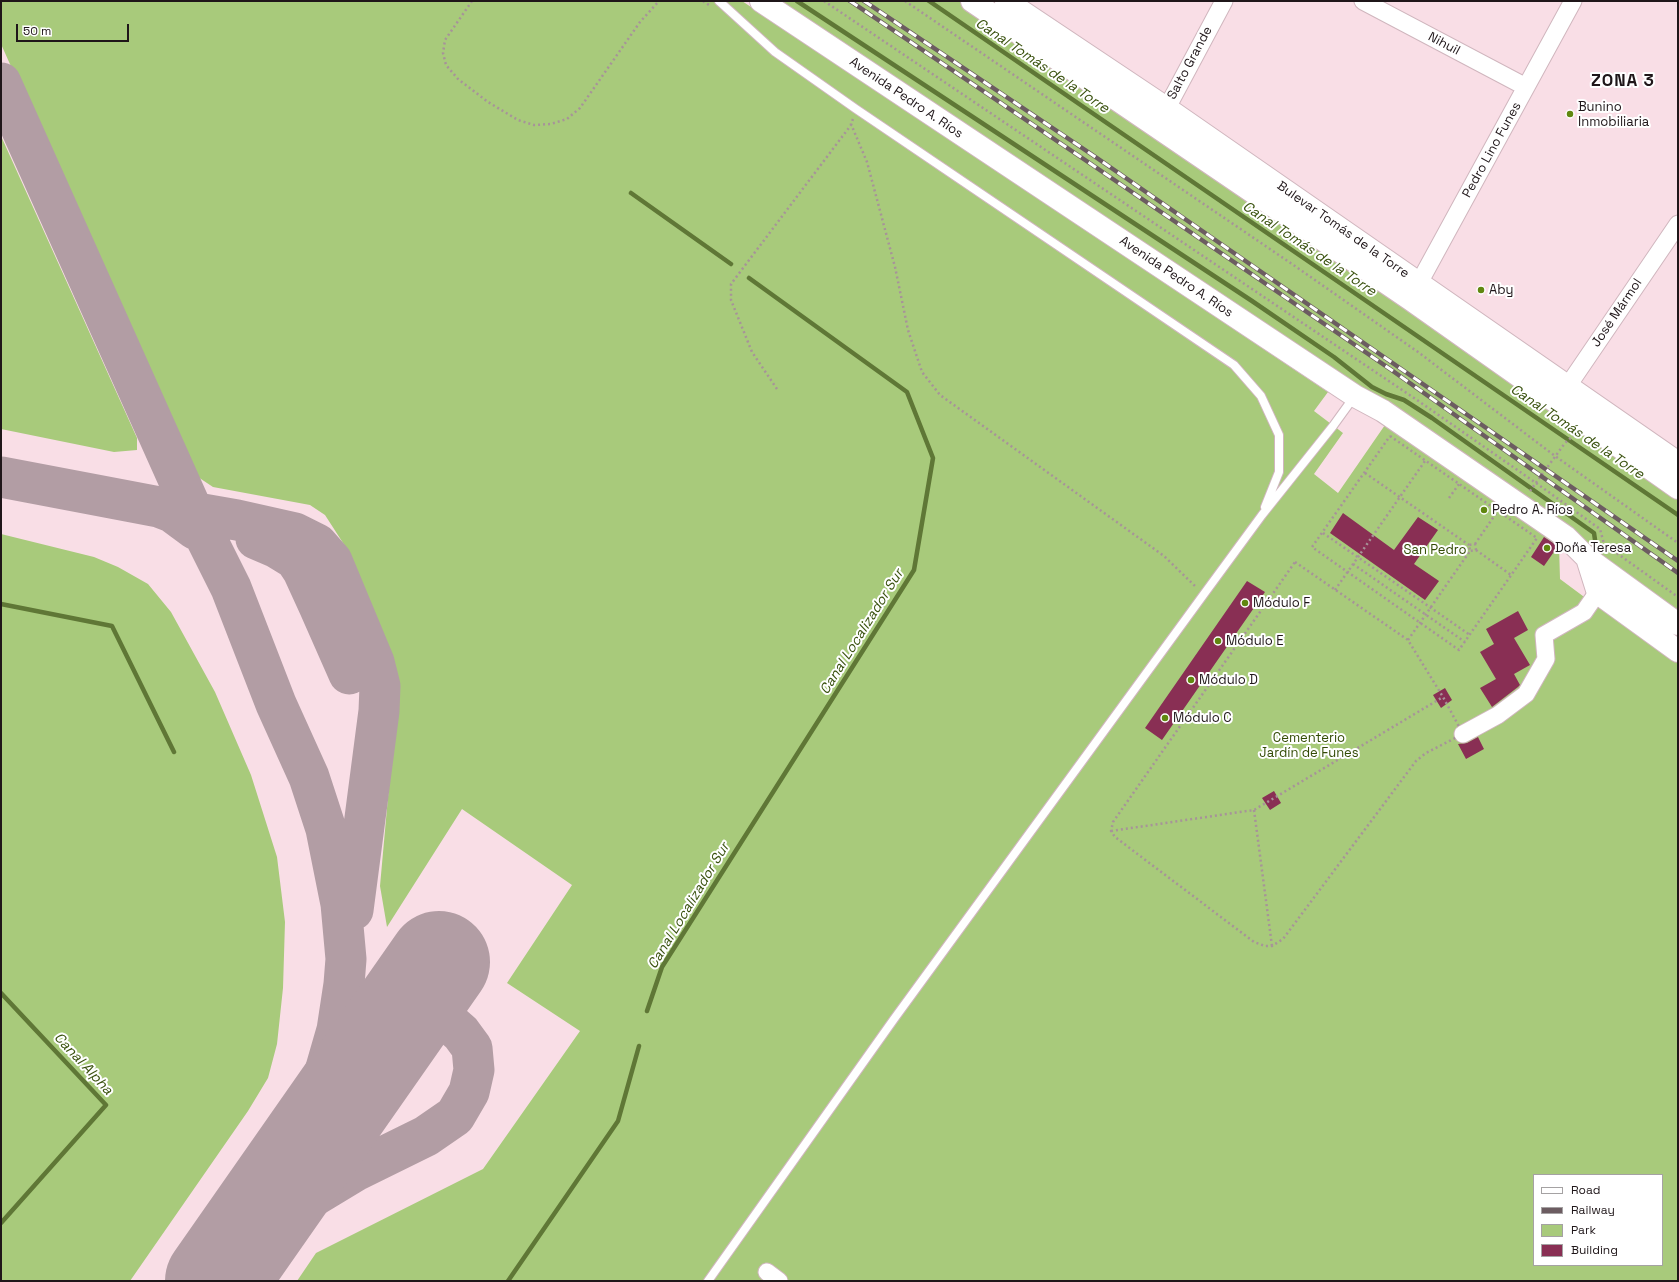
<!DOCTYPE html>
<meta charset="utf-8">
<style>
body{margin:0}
#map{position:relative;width:1679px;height:1282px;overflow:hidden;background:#f9dee6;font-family:"Space Grotesk",sans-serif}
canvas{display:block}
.frame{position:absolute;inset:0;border:2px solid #1f1619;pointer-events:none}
.legend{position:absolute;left:1533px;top:1174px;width:130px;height:92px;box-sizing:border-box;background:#fff;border:1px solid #a5a2a3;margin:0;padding:5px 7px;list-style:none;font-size:12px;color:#1f1619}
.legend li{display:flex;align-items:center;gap:8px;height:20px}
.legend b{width:20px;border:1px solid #a5a2a3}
.scale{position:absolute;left:16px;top:24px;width:113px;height:18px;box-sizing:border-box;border:2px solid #1f1619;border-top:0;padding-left:5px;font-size:12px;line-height:14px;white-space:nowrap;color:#1f1619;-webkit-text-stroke:3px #fff;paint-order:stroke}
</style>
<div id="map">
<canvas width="1679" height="1282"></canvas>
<div class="frame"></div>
<ul class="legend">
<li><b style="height:5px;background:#fff"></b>Road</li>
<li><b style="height:5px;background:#6c5c61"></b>Railway</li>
<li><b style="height:11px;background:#a8ca7b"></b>Park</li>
<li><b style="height:11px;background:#892f54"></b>Building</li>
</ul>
<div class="scale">50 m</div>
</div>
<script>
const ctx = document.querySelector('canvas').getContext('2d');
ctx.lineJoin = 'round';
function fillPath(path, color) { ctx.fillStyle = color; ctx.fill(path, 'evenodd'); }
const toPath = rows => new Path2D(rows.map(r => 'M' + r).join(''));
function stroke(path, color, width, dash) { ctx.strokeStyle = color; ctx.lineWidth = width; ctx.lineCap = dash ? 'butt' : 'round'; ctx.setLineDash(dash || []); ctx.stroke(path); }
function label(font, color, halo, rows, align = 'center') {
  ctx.font = font + ' "Space Grotesk",sans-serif'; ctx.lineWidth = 4; ctx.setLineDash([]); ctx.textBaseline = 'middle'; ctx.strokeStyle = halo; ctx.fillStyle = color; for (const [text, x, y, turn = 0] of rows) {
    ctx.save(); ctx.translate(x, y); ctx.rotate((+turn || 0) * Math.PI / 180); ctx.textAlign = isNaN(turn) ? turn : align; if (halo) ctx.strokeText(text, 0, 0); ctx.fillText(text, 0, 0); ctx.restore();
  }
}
const green = toPath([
 [1,1,742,1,1328,392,1314,411,1343,433,1314,474,1338,493,1385,425,1559,545,1560,579,1599,608,1606,599,1587,558,761,1,972,1,1678,488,1678,1281,297,1281,316,1253,483,1169,580,1031,507,983,572,885,462,809,387,927,380,886,397,697,395,671,345,546,325,515,310,505,213,487,198,477,188,464,1,44],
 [1534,1175,1662,1175,1662,1265,1534,1265],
 [1,136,137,438,137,450,114,452,1,429],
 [1,534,94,557,118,567,148,584,171,612,215,692,251,775,277,857,285,922,283,988,277,1044,268,1078,248,1111,130,1281,1,1281]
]);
const stream = toPath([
 [797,1,1252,301,1334,357,1372,387,1386,394,1404,400,1432,418,1594,533,1597,553,1600,555],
 [929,1,1678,515],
 [631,193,731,264],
 [1,604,112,626,174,752],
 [1,993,106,1105,1,1223],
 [647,1011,662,967,914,570,933,458,907,392,749,278],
 [508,1281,618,1121,639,1046]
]);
const taxiway = toPath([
 [1,83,193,512,231,588,276,704,309,777,326,829,341,904,346,959,344,984,337,1030,322,1082,302,1130,283,1186],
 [1,477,159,507,172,512,195,529],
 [174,509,237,520,295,533,317,544,332,561,374,662,380,686,379,711,353,910],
 [256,539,277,548,295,559,303,571,319,606,349,674],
 [234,1255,266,1225,357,1170,426,1136,455,1116,469,1092,474,1070,472,1048,461,1033,445,1019,421,1013,401,1017]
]);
const runway = toPath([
 [216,1281,439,962]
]);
const building = toPath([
 [1343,513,1394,550,1418,517,1438,530,1414,564,1439,581,1425,600,1330,533],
 [1544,537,1558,546,1544,566,1531,557],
 [1247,581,1265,592,1162,740,1145,728],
 [1518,611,1528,630,1514,638,1530,665,1514,674,1520,685,1518,687,1492,707,1480,688,1496,679,1480,652,1494,644,1486,629],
 [1445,688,1452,700,1441,708,1433,695],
 [1478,737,1484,749,1466,759,1458,744,1467,743],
 [1274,791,1281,803,1270,810,1262,798]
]);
const path = toPath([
 [472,1,445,40,443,53,446,65,458,79,488,102,518,120,534,125,551,124,567,119,580,108,640,22,659,1],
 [703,1,709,5],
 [824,1,1417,400,1536,483,1600,529,1604,544,1678,597],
 [905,1,1292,264,1418,352,1555,456,1678,543],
 [853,119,851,124,867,162,895,267,908,330,922,372,940,395,1164,556,1196,587],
 [777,389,752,352,731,300,731,284,851,125],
 [1390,436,1537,538,1459,650,1312,547,1390,436],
 [1365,473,1469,545],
 [1530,491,1565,443,1574,435],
 [1449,498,1459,484],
 [1323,533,1470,635],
 [1475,544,1497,512],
 [1476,550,1511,575],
 [1295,562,1408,640,1443,697,1463,734,1426,753,1416,761,1283,939,1272,946,1265,946,1254,942,1115,837,1111,831,1113,822,1295,562],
 [1353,564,1465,642],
 [1335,590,1425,461],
 [1408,640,1470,551,1469,545,1475,544,1476,550,1470,551],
 [1254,810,1272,946],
 [1111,831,1254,810,1443,697]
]);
const lane = toPath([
 [719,1,775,52,856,109,1234,365,1261,396,1279,435,1279,472,1265,507],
 [708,1281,894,1019,1204,594,1262,515,1333,426,1354,397]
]);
const street = toPath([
 [1363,1,1526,87],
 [1161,119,1224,1],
 [1413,294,1573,1],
 [1561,396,1678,224],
 [1463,734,1498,715,1526,694,1546,659,1544,635,1584,612,1604,583],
 [767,1272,779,1281]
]);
const secondary = toPath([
 [761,1,1355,396,1383,411,1566,537,1587,558,1678,624],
 [972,1,1410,299,1678,488],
 [1006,1,1166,108,1678,463],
 [1587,558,1598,593,1678,651]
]);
const rail = toPath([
 [850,1,1091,164,1390,369,1678,573],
 [864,1,1097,158,1678,561]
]);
const markers = [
 [1570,114,4,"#60870f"],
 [1481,290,4,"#60870f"],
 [1484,510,4,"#60870f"],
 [1547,548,4,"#60870f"],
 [1245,603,4,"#60870f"],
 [1218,641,4,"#60870f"],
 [1191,680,4,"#60870f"],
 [1165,718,4,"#60870f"]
];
const streetNames = [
 ["Nihuil",1444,44,28],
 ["Salto Grande",1190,63,-62],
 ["Avenida Pedro A. Ríos",906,98,34],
 ["Pedro Lino Funes",1492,150,-61],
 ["Bulevar Tomás de la Torre",1343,230,35],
 ["Avenida Pedro A. Ríos",1176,277,34],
 ["José Mármol",1617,313,-56]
];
const poiNames = [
 ["Bunino",1578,107],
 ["Inmobiliaria",1578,122],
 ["Aby",1489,290],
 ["Pedro A. Ríos",1492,510],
 ["Doña Teresa",1555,548],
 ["Módulo F",1253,603],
 ["Módulo E",1226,641],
 ["Módulo D",1199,680],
 ["Módulo C",1173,718]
];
const parkNames = [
 ["San Pedro",1435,550],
 ["Cementerio",1309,738],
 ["Jardín de Funes",1309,753]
];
const waterNames = [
 ["Canal Tomás de la Torre",1042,66,34],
 ["Canal Tomás de la Torre",1309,249,34],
 ["Canal Tomás de la Torre",1577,432,34],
 ["Canal Localizador Sur",862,632,-58],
 ["Canal Localizador Sur",689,906,-59],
 ["Canal Alpha",83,1064,47]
];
const districtNames = [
 ["ZONA 3",1623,81]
];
fillPath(green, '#a8ca7b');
stroke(stream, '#5f7736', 4.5);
stroke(taxiway, '#b29da4', 41);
stroke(runway, '#b29da4', 102);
fillPath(building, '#892f54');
stroke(lane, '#d0b6be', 10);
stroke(street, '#d0b6be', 19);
stroke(secondary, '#d0b6be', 24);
stroke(path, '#a79399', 2.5, [2, 3]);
stroke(lane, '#fff', 8);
stroke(street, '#fff', 17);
stroke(secondary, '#fff', 22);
stroke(rail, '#6c5c61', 4.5);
stroke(rail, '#fff', 3, [9]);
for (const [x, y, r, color] of markers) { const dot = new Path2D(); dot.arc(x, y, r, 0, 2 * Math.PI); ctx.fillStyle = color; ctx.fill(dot); stroke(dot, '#fff', 1.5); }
label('13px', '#1f1619', '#fff', streetNames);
label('13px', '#1f1619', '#fff', poiNames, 'left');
label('13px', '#334b05', '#fff', parkNames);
label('italic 14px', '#39510e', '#fff', waterNames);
ctx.letterSpacing = '1px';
label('bold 17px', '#1f1619', '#fff', districtNames);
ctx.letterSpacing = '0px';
</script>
